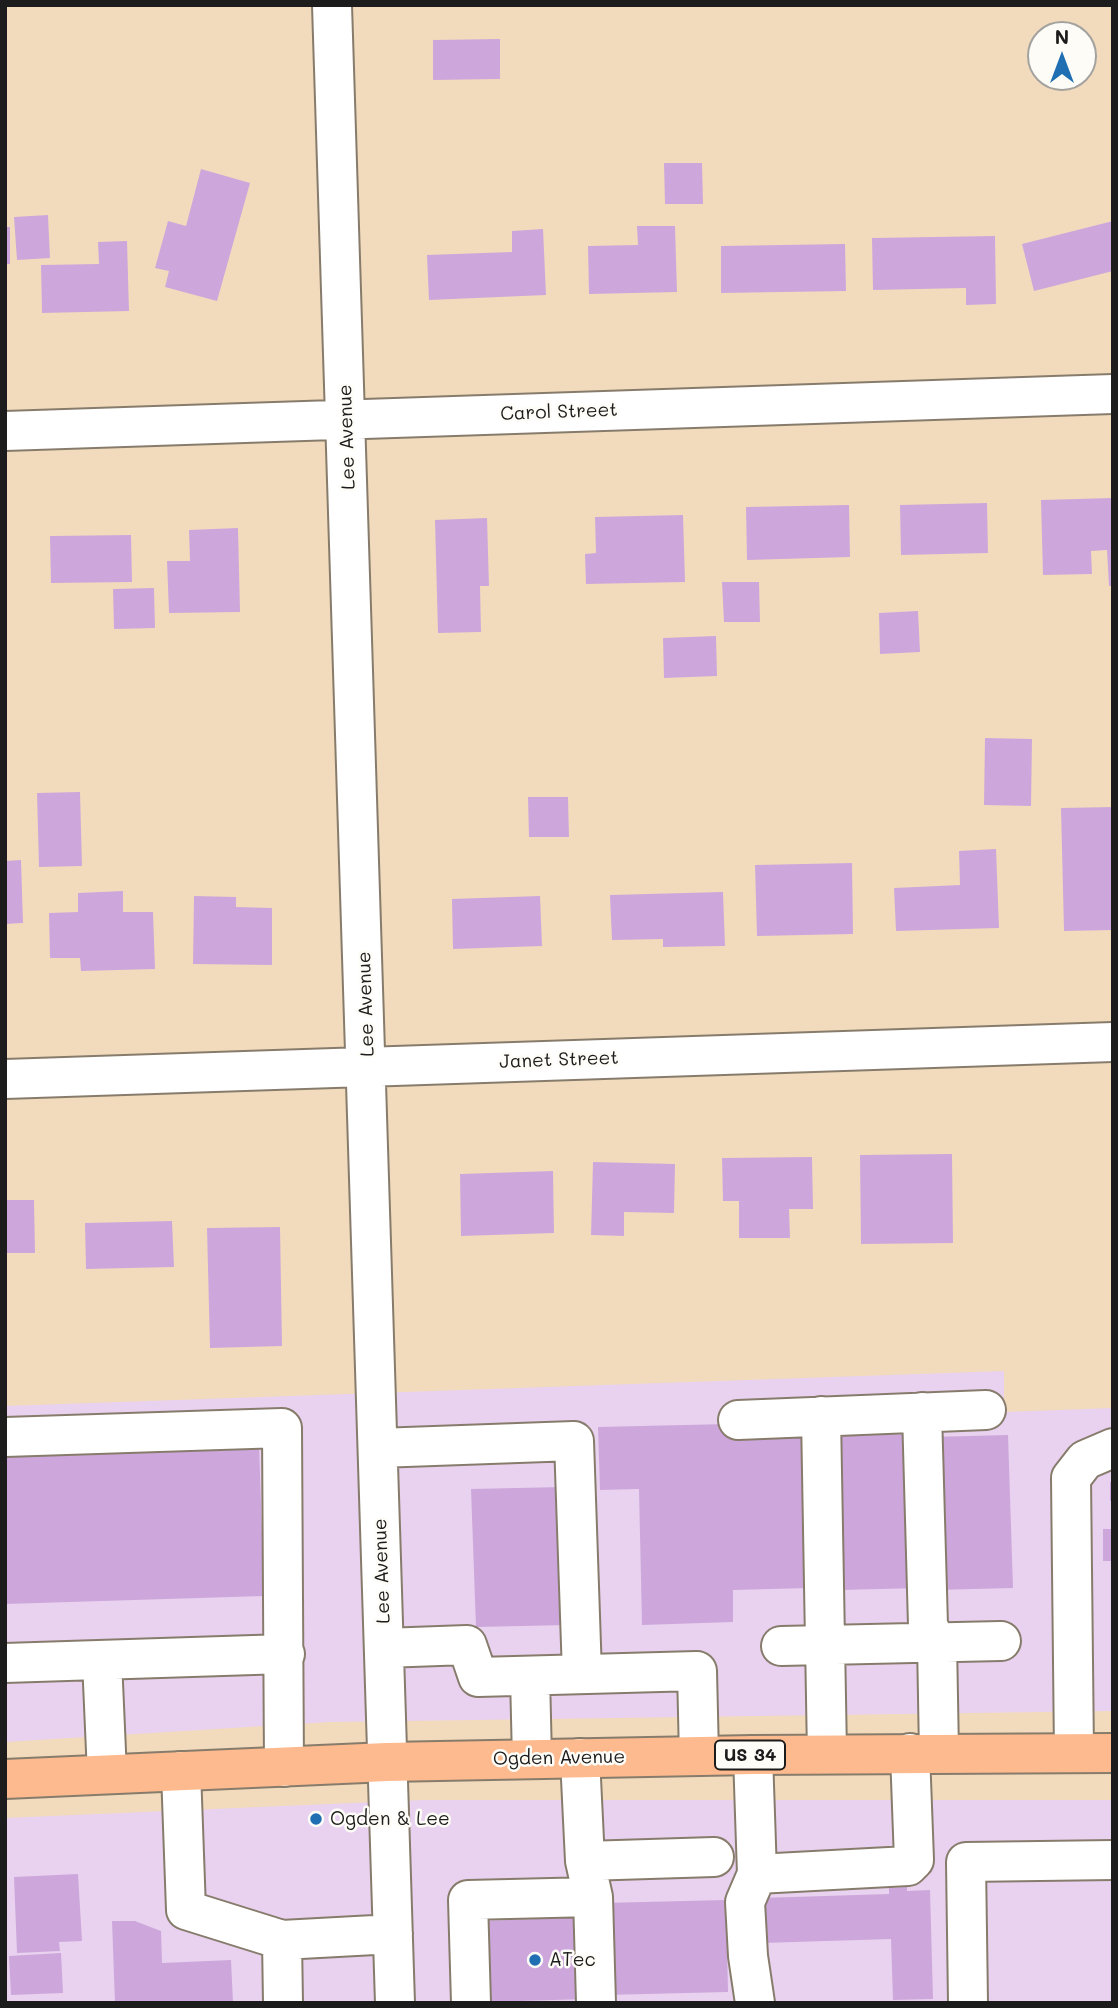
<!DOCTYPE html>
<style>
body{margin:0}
#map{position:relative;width:1118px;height:2008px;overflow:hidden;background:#f2dbbd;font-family:Mali,sans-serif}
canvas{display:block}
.frame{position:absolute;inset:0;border:7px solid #1c1c1c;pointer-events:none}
.north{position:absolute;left:1027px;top:21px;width:70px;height:70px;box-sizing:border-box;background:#fdfcf7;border:2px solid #a3a29f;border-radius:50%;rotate:0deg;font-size:19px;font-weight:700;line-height:28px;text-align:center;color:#1c1c1c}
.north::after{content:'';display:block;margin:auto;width:24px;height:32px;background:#1f6fb2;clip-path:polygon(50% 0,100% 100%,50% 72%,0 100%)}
</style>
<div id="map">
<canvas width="1118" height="2008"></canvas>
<div class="frame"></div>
<div class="north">N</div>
</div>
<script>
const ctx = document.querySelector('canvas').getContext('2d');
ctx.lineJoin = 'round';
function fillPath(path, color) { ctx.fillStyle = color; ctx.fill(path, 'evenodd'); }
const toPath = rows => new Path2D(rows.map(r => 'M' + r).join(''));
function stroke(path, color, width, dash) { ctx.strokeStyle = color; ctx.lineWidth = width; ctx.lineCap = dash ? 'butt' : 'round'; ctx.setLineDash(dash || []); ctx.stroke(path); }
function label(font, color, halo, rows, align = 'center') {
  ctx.font = font + ' Mali,sans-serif'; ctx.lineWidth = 5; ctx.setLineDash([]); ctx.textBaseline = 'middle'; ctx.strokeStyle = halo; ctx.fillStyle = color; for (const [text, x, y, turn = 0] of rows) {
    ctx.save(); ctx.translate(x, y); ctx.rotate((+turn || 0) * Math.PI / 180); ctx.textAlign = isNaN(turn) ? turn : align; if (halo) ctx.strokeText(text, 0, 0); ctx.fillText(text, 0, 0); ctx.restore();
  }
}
const built = toPath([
 [1004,1371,1004,1412,1113,1408,1113,1711,330,1722,5,1742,5,1406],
 [422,1800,1113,1800,1113,2003,5,2003,5,1818]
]);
const building = toPath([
 [500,39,500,79,433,80,433,40],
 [664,163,702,163,703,204,665,204],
 [201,169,250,183,217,301,165,287,169,271,155,268,168,221,186,226],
 [48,215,50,258,17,260,14,217],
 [1113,221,1113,271,1034,291,1022,244],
 [637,226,675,226,677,292,589,294,588,246,638,245],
 [5,227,10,227,10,264,5,264],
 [543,229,546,295,429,300,427,255,512,252,512,231],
 [995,236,996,304,966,305,966,288,873,290,872,238],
 [127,241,129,311,42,313,41,265,99,264,98,242],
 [845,244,846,291,721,293,721,246],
 [1113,498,1113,586,1109,586,1107,550,1091,551,1092,574,1043,575,1041,500],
 [987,503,988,553,901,555,900,505],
 [849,505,850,557,747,560,746,507],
 [683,515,685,582,586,584,585,554,596,553,595,517],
 [487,518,489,586,480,586,481,632,438,633,435,520],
 [238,528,240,612,169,613,167,561,190,561,189,530],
 [131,535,132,582,51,583,50,536],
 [722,582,759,582,760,622,724,622],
 [154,588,155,628,114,629,113,589],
 [918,611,920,652,880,654,879,613],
 [716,636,717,676,664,678,663,638],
 [985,738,1032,739,1031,806,984,805],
 [80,792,82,866,39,867,37,793],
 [528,797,568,797,569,837,529,837],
 [1113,807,1113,930,1064,931,1061,808],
 [996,849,999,928,896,931,894,888,960,885,959,851],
 [21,860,23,923,5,924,5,861],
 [852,863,853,934,757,936,755,865],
 [123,891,123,912,153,912,155,969,81,971,80,958,50,958,49,913,78,912,78,893],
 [723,892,725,946,663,947,663,939,612,940,610,895],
 [194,896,236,897,236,907,272,908,272,965,193,964],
 [540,896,542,946,453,949,452,899],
 [952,1154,953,1243,861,1244,860,1155],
 [812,1157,813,1209,789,1209,790,1238,739,1238,739,1201,723,1201,722,1158],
 [593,1162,675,1164,674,1213,624,1212,624,1236,591,1235],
 [553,1171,554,1233,461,1236,460,1174],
 [5,1200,34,1200,35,1253,5,1253],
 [172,1221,174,1267,86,1269,85,1223],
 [280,1227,282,1346,210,1348,207,1228],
 [728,1424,728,1436,804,1434,809,1588,733,1590,733,1622,642,1625,639,1489,600,1490,598,1427],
 [914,1434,919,1588,841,1590,836,1436],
 [1008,1435,1013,1588,935,1590,930,1437],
 [259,1444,264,1596,5,1604,5,1452],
 [1110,1482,1113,1482,1113,1501,1110,1501],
 [563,1487,567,1625,476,1627,471,1489],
 [1103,1529,1113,1529,1113,1561,1103,1561],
 [78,1874,82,1941,59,1942,60,1951,17,1953,14,1877],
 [907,1887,907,1891,930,1890,933,1999,893,2000,891,1939,762,1943,760,1898,889,1894,889,1888],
 [726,1900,728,1992,605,1995,602,1903],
 [585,1917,588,1999,484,2002,482,1921],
 [112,1921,135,1921,161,1931,162,1963,231,1960,233,2003,115,2003],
 [61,1953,63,1993,11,1995,9,1956]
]);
const minor = toPath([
 [332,5,395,2003],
 [5,431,1113,394],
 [5,1079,1113,1042],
 [922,1412,928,1626,937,1642,939,1753],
 [821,1416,827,1754],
 [738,1420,986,1410],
 [5,1437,282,1428,284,1767],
 [378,1448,574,1441,582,1674],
 [781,1646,1001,1641],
 [384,1648,467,1645,478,1677,697,1671,699,1756],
 [102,1660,107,1774],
 [5,1663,285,1654],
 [530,1676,532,1759],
 [1074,1753,1071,1478,1085,1460,1113,1448],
 [753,1755,757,1874,745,1902,748,1956,755,2003],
 [181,1771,186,1910,282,1940,393,1934],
 [585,1861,714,1857],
 [757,1874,908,1866,914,1860,910,1753],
 [593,1897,596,2003],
 [282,1940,283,2003],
 [471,2003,468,1900,593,1897,585,1861,580,1758],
 [968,2003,966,1862,1113,1860]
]);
const major = toPath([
 [5,1779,387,1762,753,1755,1113,1753]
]);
const markers = [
 [316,1819,7,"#1f6fb2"],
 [535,1960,7,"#1f6fb2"]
];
const shields = [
 [750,1755,70]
];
const shieldNames = [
 ["US 34",750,1755]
];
const streetNames = [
 ["Carol Street",559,412,-2],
 ["Lee Avenue",347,437,-92],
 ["Lee Avenue",366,1004,-92],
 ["Janet Street",559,1060,-2],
 ["Lee Avenue",382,1571,-92],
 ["Ogden Avenue",559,1758,-1]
];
const poiNames = [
 ["Ogden & Lee",330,1819],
 ["ATec",549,1960]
];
fillPath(built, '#e8d2ef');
fillPath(building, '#cda7db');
stroke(minor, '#877c6c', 42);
stroke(major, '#877c6c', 42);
stroke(minor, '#fff', 38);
stroke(major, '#fcba8e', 38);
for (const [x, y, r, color] of markers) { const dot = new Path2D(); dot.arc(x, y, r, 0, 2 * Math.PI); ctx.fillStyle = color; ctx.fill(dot); stroke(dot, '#fdfcf7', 2.5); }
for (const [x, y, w] of shields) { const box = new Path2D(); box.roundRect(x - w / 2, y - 14.5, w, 29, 5); ctx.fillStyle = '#fdfcf7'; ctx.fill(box); stroke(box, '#1c1c1c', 2); }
label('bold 18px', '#1c1c1c', null, shieldNames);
label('19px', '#1c1c1c', '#fdfcf7', streetNames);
label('19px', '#1c1c1c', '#fdfcf7', poiNames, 'left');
</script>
